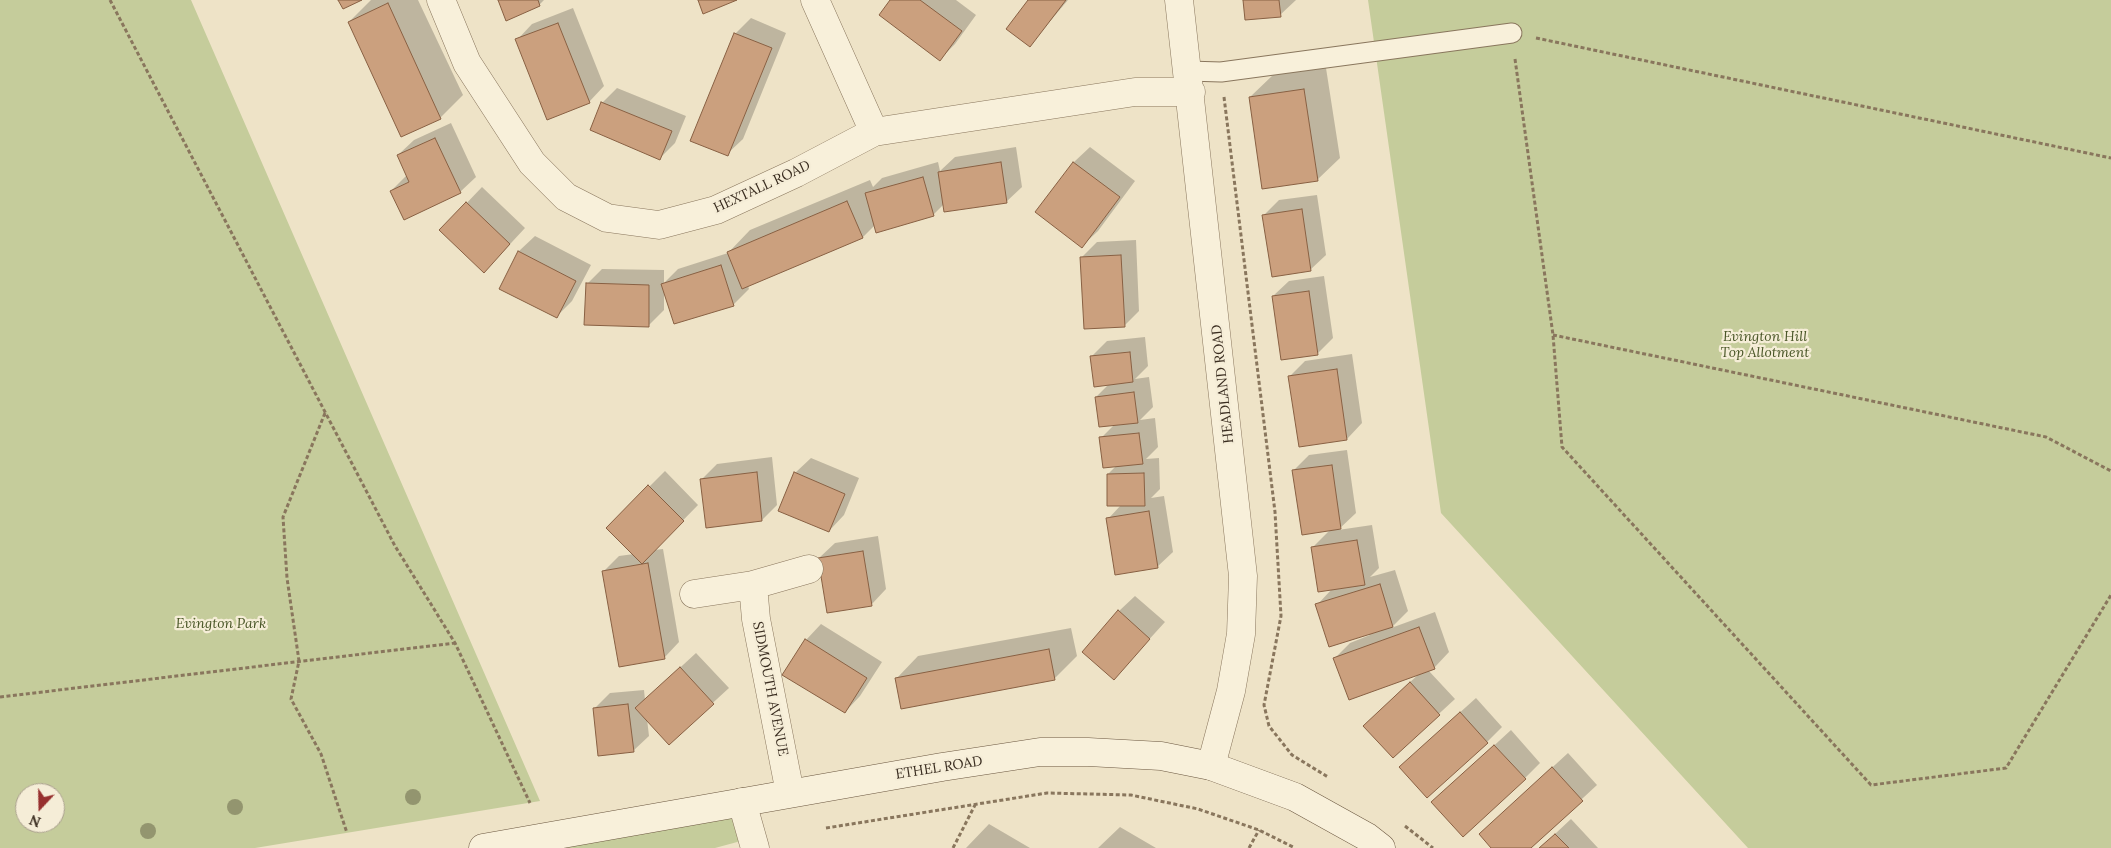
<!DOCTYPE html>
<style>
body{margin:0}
#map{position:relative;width:2111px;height:848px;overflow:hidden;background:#eee3c7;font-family:Lora,serif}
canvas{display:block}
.north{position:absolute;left:15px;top:783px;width:50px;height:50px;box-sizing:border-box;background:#f5edd7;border:1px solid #aaa08e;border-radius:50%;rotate:201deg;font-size:14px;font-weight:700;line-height:20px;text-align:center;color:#3a2d20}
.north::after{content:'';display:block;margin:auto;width:18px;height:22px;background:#97302e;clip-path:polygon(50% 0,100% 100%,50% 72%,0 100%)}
</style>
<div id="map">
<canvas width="2111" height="848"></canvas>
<div class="north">N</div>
</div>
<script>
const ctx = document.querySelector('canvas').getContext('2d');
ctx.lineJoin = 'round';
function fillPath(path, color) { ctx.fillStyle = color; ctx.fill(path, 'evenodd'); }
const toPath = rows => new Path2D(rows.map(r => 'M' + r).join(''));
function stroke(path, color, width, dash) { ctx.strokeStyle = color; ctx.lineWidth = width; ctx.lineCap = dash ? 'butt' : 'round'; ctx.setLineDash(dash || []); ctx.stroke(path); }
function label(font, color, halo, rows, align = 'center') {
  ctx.font = font + ' Lora,serif'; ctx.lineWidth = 4.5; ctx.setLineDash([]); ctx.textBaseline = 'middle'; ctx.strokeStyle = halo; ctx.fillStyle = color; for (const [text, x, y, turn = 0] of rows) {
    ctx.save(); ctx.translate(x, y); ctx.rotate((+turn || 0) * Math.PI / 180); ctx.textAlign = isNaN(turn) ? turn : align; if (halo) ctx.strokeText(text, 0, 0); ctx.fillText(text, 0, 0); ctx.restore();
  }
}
const green = toPath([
 [0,0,191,0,540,801,255,848,0,848],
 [25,793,55,793,55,823,25,823],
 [1368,0,2111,0,2111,848,1748,848,1441,513],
 [742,802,752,838,715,848,485,848]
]);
const shadow = toPath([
 [371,0,418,0,463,95,440,118,402,135,349,22],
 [499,0,544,0,539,5],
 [891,0,956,0,976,15,955,44,940,59],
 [1030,0,1068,0,1030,45],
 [1244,0,1296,0,1280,15],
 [573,8,604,86,589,102,517,40,532,24],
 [751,18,786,33,743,139,727,154,692,140,735,34],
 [1326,68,1340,158,1317,180,1250,97,1273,75],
 [617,88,686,116,675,143,660,158,602,103],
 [451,123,476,177,460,192,391,191,407,175,398,155,414,140],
 [1016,147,1022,187,1006,202,944,204,933,215,875,225,863,237,748,286,749,289,733,305,664,291,664,310,648,326,587,284,602,269,664,270,664,283,678,269,728,253,750,230,870,180,873,187,882,178,938,162,940,171,955,157],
 [1090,147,1135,181,1098,231,1082,246,1037,212,1074,162],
 [482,187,525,228,499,256,441,230],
 [1317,195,1326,255,1310,270,1264,215,1279,200],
 [535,236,591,265,572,301,557,316,501,288,519,251],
 [1136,240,1139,311,1124,326,1081,258,1097,242],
 [1324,276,1333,338,1318,353,1273,296,1289,281],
 [1145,337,1148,366,1135,379,1149,377,1153,407,1140,420,1155,418,1158,447,1146,459,1159,458,1160,489,1151,498,1164,496,1173,552,1157,567,1108,519,1121,505,1108,474,1117,465,1101,438,1114,425,1096,397,1109,384,1091,357,1107,341],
 [1352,354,1362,423,1347,439,1300,446,1290,376,1305,361],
 [1347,450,1356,513,1338,530,1372,525,1379,568,1370,577,1395,570,1408,611,1391,628,1435,612,1449,652,1434,668,1428,670,1455,699,1393,756,1380,710,1421,672,1335,658,1350,643,1370,635,1317,605,1332,589,1312,548,1330,530,1294,470,1309,455],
 [772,457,777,505,762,520,702,479,717,464],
 [811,458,859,478,844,515,829,531,795,473],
 [665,471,698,505,654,550,663,549,679,642,664,658,603,572,619,556,634,554,608,528],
 [878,536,886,589,871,605,819,558,835,543],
 [1135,596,1165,622,1114,678,1119,611],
 [821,624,882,662,860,696,845,712,806,640],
 [1071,628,1077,656,1054,679,896,679,918,656],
 [696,653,729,688,669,743,647,719,649,736,633,751,594,709,610,693,644,690,645,700],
 [1476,698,1502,727,1487,742,1416,752],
 [1511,730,1540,763,1525,778,1449,787],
 [1568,753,1597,785,1529,848,1493,848,1496,819],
 [1571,819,1598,848,1540,848],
 [989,824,1030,848,966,848],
 [1120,827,1156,848,1098,848]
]);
const building = toPath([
 [338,0,362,0,343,9,338,0],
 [498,0,538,0,540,6,506,21,498,0],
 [698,0,737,0,703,14,698,0],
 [890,0,920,0,962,31,940,61,879,15,890,0],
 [1028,0,1066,0,1030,47,1006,29,1028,0],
 [1243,0,1279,0,1281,17,1245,20,1243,0],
 [388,3,441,119,401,137,348,22,388,3],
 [558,23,590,103,547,120,515,39,558,23],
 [734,33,772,48,728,156,690,141,734,33],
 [1304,89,1318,181,1262,189,1249,97,1304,89],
 [601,102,672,131,660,160,590,130,601,102],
 [435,138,461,193,404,220,390,191,409,182,397,155,435,138],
 [1001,162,1007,203,944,212,938,172,1001,162],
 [1073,162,1120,197,1082,248,1035,212,1073,162],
 [923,177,934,216,876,233,865,193,923,177],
 [847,201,863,238,742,289,727,252,847,201],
 [466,202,510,244,484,273,439,230,466,202],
 [1302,209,1311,271,1272,277,1262,215,1302,209],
 [518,251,576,281,557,318,499,289,518,251],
 [1121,255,1125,327,1084,329,1080,257,1121,255],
 [721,265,734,306,674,324,661,284,721,265],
 [586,283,649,285,649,327,584,325,586,283],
 [1309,291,1318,355,1281,360,1272,296,1309,291],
 [1130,352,1133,382,1094,387,1090,356,1130,352],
 [1337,369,1347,440,1299,447,1288,376,1337,369],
 [1134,392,1138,423,1099,427,1095,397,1134,392],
 [1139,433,1143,464,1103,468,1099,437,1139,433],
 [1332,465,1341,529,1302,535,1292,470,1332,465],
 [757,472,762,521,706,528,700,479,757,472],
 [794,472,845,494,829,532,778,511,794,472],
 [1144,473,1145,506,1107,506,1107,474,1144,473],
 [648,485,684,521,642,564,606,528,648,485],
 [1149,511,1158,568,1115,575,1106,518,1149,511],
 [1357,540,1365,585,1318,592,1311,547,1357,540],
 [863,551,872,606,827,613,818,558,863,551],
 [648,563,665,659,619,667,602,571,648,563],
 [1380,584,1393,627,1329,647,1315,604,1380,584],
 [1118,610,1150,639,1114,680,1082,652,1118,610],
 [1419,627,1435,669,1349,700,1333,658,1419,627],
 [805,639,867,678,845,713,782,675,805,639],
 [1049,649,1055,680,901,709,895,678,1049,649],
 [680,667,714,704,669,745,635,708,680,667],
 [1410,682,1440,715,1393,758,1363,726,1410,682],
 [628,704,634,752,598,756,593,708,628,704],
 [1460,712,1488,743,1427,798,1399,767,1460,712],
 [1494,745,1526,779,1463,837,1431,802,1494,745],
 [1552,767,1583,801,1531,848,1491,848,1479,834,1552,767],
 [1555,834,1569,848,1539,848,1555,834]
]);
const path = toPath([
 [110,0,395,546,455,643,530,803],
 [1536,38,2111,158],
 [1515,59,1553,335,1562,447,1871,785,2006,768,2111,595],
 [1224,97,1275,512,1281,616,1264,705,1269,726,1292,755,1328,777],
 [1553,335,2046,437,2111,471],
 [325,413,283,517,287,578,299,661,291,699,321,754,347,833],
 [0,697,455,643],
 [1405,826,1433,848],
 [826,828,1047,793,1131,795,1198,809,1259,830,1295,848],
 [953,848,975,805],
 [1249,848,1259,830]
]);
const lane = toPath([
 [1188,71,1221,72,1512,33]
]);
const street = toPath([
 [441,0,467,63,532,163,566,197,607,218,659,225,716,210,796,173,874,132,1135,92,1191,92],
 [815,0,874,132],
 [1179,0,1243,576,1241,634,1231,691,1211,766],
 [753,585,756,619,790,793],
 [694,594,753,585,809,569],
 [742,802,755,848]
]);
const secondary = toPath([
 [483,848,942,767,1040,752,1088,752,1161,756,1211,766,1295,797,1367,837,1381,848]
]);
const trees = [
 [413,797],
 [235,807],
 [148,831]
];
const streetNames = [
 ["HEXTALL ROAD",762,187,-25],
 ["HEADLAND ROAD",1223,384,-96],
 ["SIDMOUTH AVENUE",770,689,79],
 ["ETHEL ROAD",939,768,-9]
];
const parkNames = [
 ["Evington Hill",1765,337],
 ["Top Allotment",1765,353],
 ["Evington Park",221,624]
];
fillPath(green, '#c5cc9b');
fillPath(shadow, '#0003');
fillPath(building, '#cba07e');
stroke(building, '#886043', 1);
stroke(lane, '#89765d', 21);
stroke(street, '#89765d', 29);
stroke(secondary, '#6b5740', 29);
stroke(path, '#89765d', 3, [4, 2.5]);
stroke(lane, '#f8f0da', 19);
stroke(street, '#f8f0da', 28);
stroke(secondary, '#f8f0da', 28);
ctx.fillStyle = '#93956f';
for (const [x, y] of trees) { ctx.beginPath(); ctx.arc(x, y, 8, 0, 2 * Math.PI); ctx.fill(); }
label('14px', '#3a2d20', '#f5edd7', streetNames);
label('italic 14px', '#495627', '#f5edd7', parkNames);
</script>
